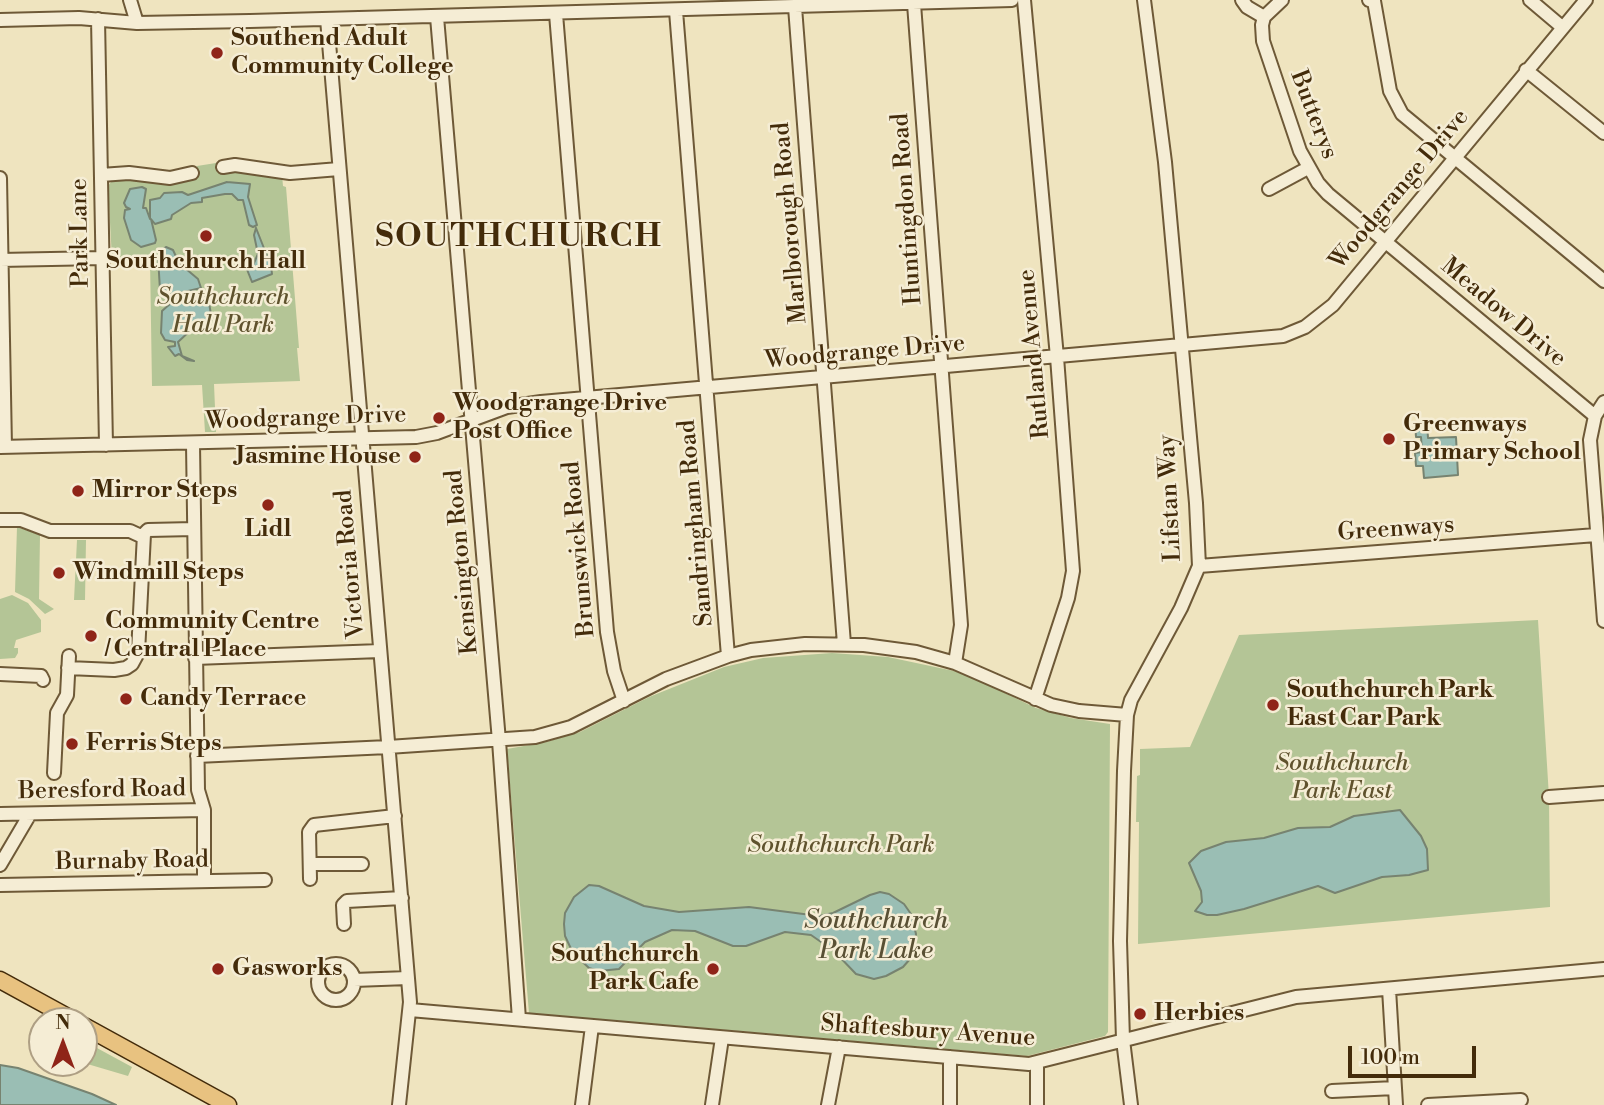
<!DOCTYPE html>
<style>
body{margin:0}
#map{position:relative;width:1604px;height:1105px;overflow:hidden;background:#efe4bf;font-family:"Libre Bodoni",serif}
canvas{display:block}
.north{position:absolute;left:28px;top:1007px;width:70px;height:70px;box-sizing:border-box;background:#f5edd5;border:2px solid #ae9f84;border-radius:50%;rotate:0deg;font-size:19px;font-weight:700;line-height:28px;text-align:center;color:#432b0a}
.north::after{content:'';display:block;margin:auto;width:24px;height:32px;background:#8f2418;clip-path:polygon(50% 0,100% 100%,50% 72%,0 100%)}
.scale{position:absolute;left:1348px;top:1046px;width:128px;height:32px;box-sizing:border-box;border:4px solid #432b0a;border-top:0;padding-left:9px;font-size:21px;line-height:24px;white-space:nowrap;color:#432b0a;-webkit-text-stroke:5px #f5edd5;paint-order:stroke}
</style>
<div id="map">
<canvas width="1604" height="1105"></canvas>
<div class="north">N</div>
<div class="scale">100 m</div>
</div>
<script>
const ctx = document.querySelector('canvas').getContext('2d');
ctx.lineJoin = 'round';
function fillPath(path, color) { ctx.fillStyle = color; ctx.fill(path, 'evenodd'); }
const toPath = rows => new Path2D(rows.map(r => 'M' + r).join(''));
function stroke(path, color, width, dash) { ctx.strokeStyle = color; ctx.lineWidth = width; ctx.lineCap = dash ? 'butt' : 'round'; ctx.setLineDash(dash || []); ctx.stroke(path); }
function label(font, color, halo, rows, align = 'center') {
  ctx.font = font + ' "Libre Bodoni",serif'; ctx.lineWidth = 5; ctx.setLineDash([]); ctx.textBaseline = 'middle'; ctx.strokeStyle = halo; ctx.fillStyle = color; for (const [text, x, y, turn = 0] of rows) {
    ctx.save(); ctx.translate(x, y); ctx.rotate((+turn || 0) * Math.PI / 180); ctx.textAlign = isNaN(turn) ? turn : align; if (halo) ctx.strokeText(text, 0, 0); ctx.fillText(text, 0, 0); ctx.restore();
  }
}
const green = toPath([
 [216,163,282,175,283,186,286,187,299,348,297,348,300,381,214,384,216,432,205,432,202,385,152,386,150,259,112,259,108,186,114,178,169,182,197,179,197,166],
 [17,527,40,535,39,599,54,609,45,614,29,599,15,592],
 [77,540,86,540,85,600,74,600],
 [12,595,28,603,41,620,41,632,16,640,14,648,18,648,18,653,15,658,0,659,0,599],
 [1538,620,1549,797,1550,907,1138,944,1139,822,1136,822,1137,776,1140,775,1140,749,1190,747,1239,635],
 [832,653,888,657,954,671,978,680,1036,708,1071,718,1110,724,1108,1032,1105,1036,1027,1056,529,1013,507,749,546,742,580,732,649,697,724,667,763,658],
 [84,1041,132,1067,128,1076,84,1063]
]);
const water = toPath([
 [227,182,250,184,248,197,257,225,253,227,249,225,243,200,238,200,232,194,225,194,202,198,202,202,191,203,172,215,171,219,155,224,151,219,156,240,155,243,141,247,131,240,124,218,125,210,130,209,126,207,124,203,130,189,142,187,146,189,143,208,146,208,150,219,150,200,160,198,164,193,182,192,188,195,227,182],
 [256,228,271,266,272,274,252,282,246,267,253,265,258,254,254,235,256,228],
 [166,247,173,250,179,263,198,279,201,288,171,295,160,290,158,257,160,251,166,247],
 [210,294,209,303,212,320,193,328,178,342,182,356,194,361,187,360,179,354,175,356,168,347,175,346,175,342,165,340,161,333,162,311,171,303,195,300,210,294],
 [1415,423,1427,423,1428,438,1456,437,1458,475,1424,478,1423,466,1416,466,1415,453,1422,452,1421,437,1416,437,1415,423],
 [1400,810,1421,836,1427,849,1428,870,1409,875,1382,877,1335,893,1318,886,1244,909,1217,915,1207,915,1195,911,1202,902,1201,891,1189,863,1201,851,1226,842,1264,838,1298,828,1330,827,1354,816,1400,810],
 [589,885,599,886,644,906,679,912,749,907,819,916,833,913,870,895,880,892,889,894,904,904,911,914,916,934,914,948,910,959,903,967,886,976,874,979,856,974,834,951,811,935,785,932,746,946,733,946,695,931,672,930,645,942,619,969,599,971,589,968,573,953,565,936,564,924,565,913,574,897,589,885],
 [0,1065,18,1068,92,1094,116,1105,0,1105,0,1065]
]);
const minor = toPath([
 [130,0,137,23],
 [1024,0,1057,357,1073,571,1068,598,1035,699],
 [1242,0,1247,7,1264,17],
 [1282,0,1264,17,1262,25,1263,41,1300,151,1318,183,1328,194,1595,416],
 [1369,0,1374,1,1390,91,1402,114,1604,281],
 [1530,0,1562,27],
 [914,4,961,625,955,663],
 [795,7,844,644],
 [676,11,728,656],
 [556,14,607,632,614,671,624,701],
 [437,17,499,741,519,1019],
 [98,19,106,445],
 [327,19,410,1002,399,1105],
 [0,20,79,18,137,23,250,21,1012,0],
 [1526,70,1604,133],
 [223,167,235,165,290,173,339,169],
 [101,175,129,173,170,178,192,173],
 [0,178,5,447],
 [1269,189,1308,168],
 [0,260,102,258],
 [1604,402,1595,416,1590,440,1604,621],
 [193,444,198,790,204,810,204,881],
 [0,447,416,437,437,433,507,407,541,402,1283,336,1305,327,1333,305,1586,0],
 [0,520,21,520,50,531,130,531,143,537],
 [1199,566,1596,535],
 [195,658,380,651],
 [68,668,114,670,126,668,132,664,138,653,144,534,148,530,194,529],
 [0,674,41,676,43,680],
 [197,756,388,747,535,737,571,727,666,679,728,656,751,650,805,644,864,645,916,652,955,663,1051,705,1079,711,1127,715],
 [54,773,57,713,67,695,69,656],
 [1549,797,1604,793],
 [0,814,204,810],
 [310,864,362,864],
 [0,865,30,814],
 [310,879,309,832,314,825,395,816],
 [0,885,265,880],
 [344,924,343,905,347,901,402,898],
 '318 982a18 18 0 1 1 36 0a18 18 0 1 1-36 0Z',
 [354,980,408,978],
 [1389,989,1396,1105],
 [410,1010,1029,1064,1296,997,1604,969],
 [1037,1063,1037,1105],
 [1332,1091,1395,1088],
 [582,1105,592,1026],
 [712,1105,722,1038],
 [828,1105,839,1047],
 [950,1105,950,1057],
 [1131,1105,1123,1040,1120,941,1124,771,1127,715,1131,700,1181,608,1199,566,1196,503,1165,162,1144,0],
 [1428,1105,1521,1100]
]);
const major = toPath([
 [0,980,75,1021],
 [84,1026,228,1105]
]);
const markers = [
 [217,53,7,"#8f2418"],
 [206,236,7,"#8f2418"],
 [439,418,7,"#8f2418"],
 [1389,439,7,"#8f2418"],
 [415,457,7,"#8f2418"],
 [78,491,7,"#8f2418"],
 [268,505,7,"#8f2418"],
 [59,573,7,"#8f2418"],
 [91,636,7,"#8f2418"],
 [126,699,7,"#8f2418"],
 [1273,705,7,"#8f2418"],
 [72,744,7,"#8f2418"],
 [218,969,7,"#8f2418"],
 [713,969,7,"#8f2418"],
 [1140,1014,7,"#8f2418"]
];
const poiNames = [
 ["Southend Adult",231,39],
 ["Community College",231,67],
 ["Southchurch Hall",206,262,"center"],
 ["Woodgrange Drive",453,404],
 ["Post Office",453,432],
 ["Greenways",1403,425],
 ["Primary School",1403,453],
 ["Jasmine House",401,457,"right"],
 ["Mirror Steps",92,491],
 ["Lidl",268,530,"center"],
 ["Windmill Steps",73,573],
 ["Community Centre",105,622],
 ["/ Central Place",105,650],
 ["Southchurch Park",1287,691],
 ["East Car Park",1287,719],
 ["Candy Terrace",140,699],
 ["Ferris Steps",86,744],
 ["Southchurch",699,955,"right"],
 ["Park Cafe",699,983,"right"],
 ["Gasworks",232,969],
 ["Herbies",1154,1014]
];
const streetNames = [
 ["Butterys",1313,115,69],
 ["Woodgrange Drive",1400,190,-50],
 ["Huntingdon Road",908,209,-94],
 ["Marlborough Road",791,223,-95],
 ["Park Lane",81,233,-91],
 ["Meadow Drive",1503,313,40],
 ["Woodgrange Drive",865,353,-5],
 ["Rutland Avenue",1035,354,-95],
 ["Woodgrange Drive",306,419,-2],
 ["Lifstan Way",1171,498,-93],
 ["Sandringham Road",697,523,-95],
 ["Greenways",1396,530,-4],
 ["Brunswick Road",580,549,-95],
 ["Kensington Road",463,562,-95],
 ["Victoria Road",351,564,-95],
 ["Beresford Road",102,791,-1],
 ["Burnaby Road",132,862,-1],
 ["Shaftesbury Avenue",928,1032,4]
];
const parkNames = [
 ["Southchurch",223,298],
 ["Hall Park",223,326],
 ["Southchurch",1342,764],
 ["Park East",1342,792],
 ["Southchurch Park",841,846]
];
const waterNames = [
 ["Southchurch",876,922],
 ["Park Lake",876,952]
];
const districtNames = [
 ["SOUTHCHURCH",519,238]
];
fillPath(green, '#b4c596');
fillPath(water, '#9abeb4');
stroke(water, '#778370', 2);
stroke(minor, '#6e5937', 16);
stroke(major, '#432b0a', 19);
stroke(minor, '#f5edd5', 12);
stroke(major, '#e8c280', 16);
for (const [x, y, r, color] of markers) { const dot = new Path2D(); dot.arc(x, y, r, 0, 2 * Math.PI); ctx.fillStyle = color; ctx.fill(dot); stroke(dot, '#f5edd5', 2.5); }
label('bold 24px', '#432b0a', '#f5edd5', poiNames, 'left');
label('24px', '#432b0a', '#f5edd5', streetNames);
label('italic 24px', '#5f522d', '#f5edd5', parkNames);
label('italic 26px', '#595034', '#f5edd5', waterNames);
ctx.letterSpacing = '2px';
label('bold 32px', '#432b0a', '#f5edd5', districtNames);
ctx.letterSpacing = '0px';
</script>
